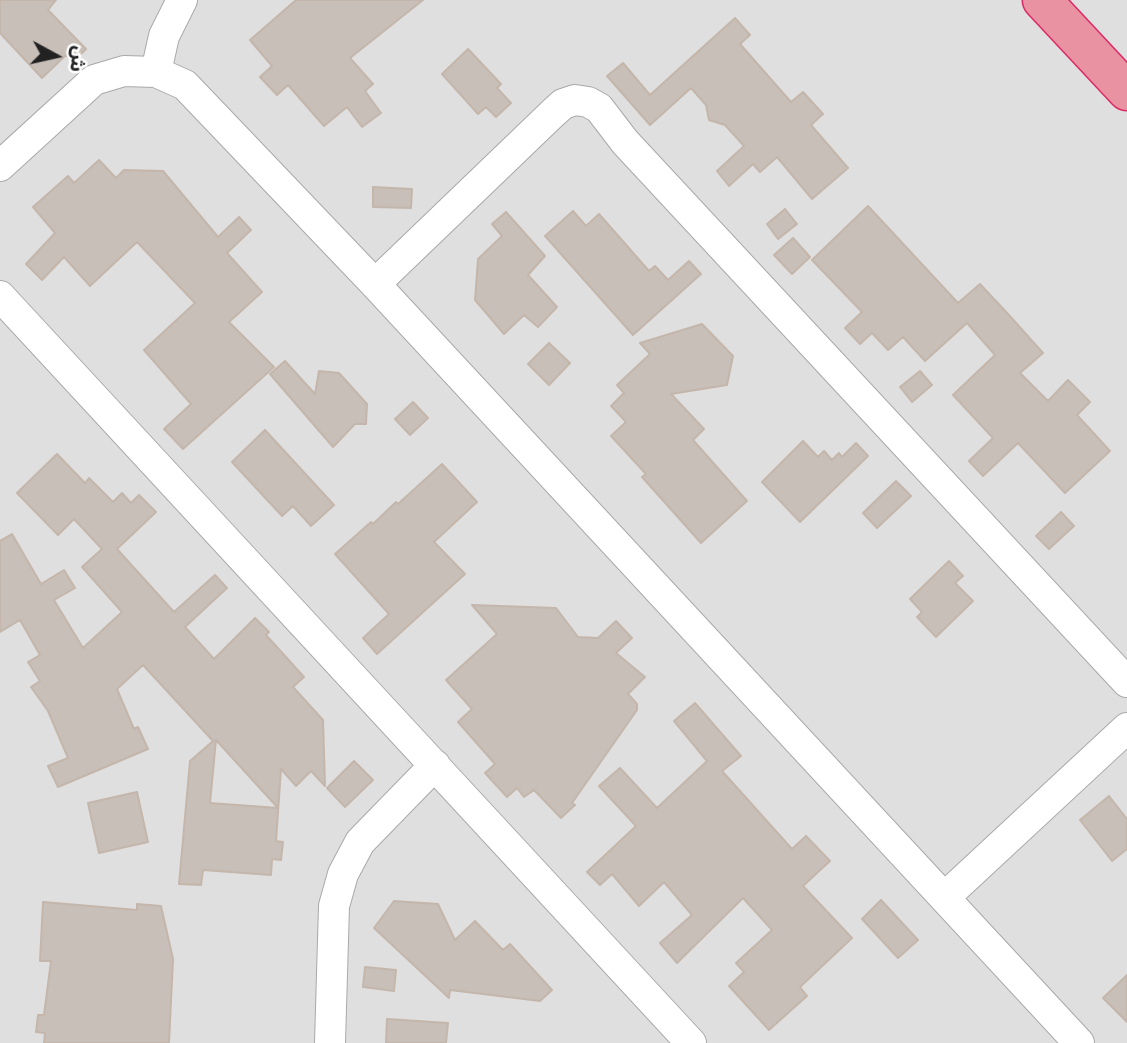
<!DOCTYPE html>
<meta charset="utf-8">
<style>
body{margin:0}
#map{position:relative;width:1127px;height:1043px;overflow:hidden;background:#f2efe9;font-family:"Sofia Sans Condensed","Noto Sans Arabic",sans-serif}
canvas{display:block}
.north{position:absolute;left:21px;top:21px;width:70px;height:70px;-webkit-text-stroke:5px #fff;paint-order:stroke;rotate:98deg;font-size:19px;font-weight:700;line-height:28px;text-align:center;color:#222}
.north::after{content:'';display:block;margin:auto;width:24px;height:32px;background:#222;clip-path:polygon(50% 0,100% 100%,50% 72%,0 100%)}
</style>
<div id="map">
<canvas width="1127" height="1043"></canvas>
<div class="north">ش</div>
</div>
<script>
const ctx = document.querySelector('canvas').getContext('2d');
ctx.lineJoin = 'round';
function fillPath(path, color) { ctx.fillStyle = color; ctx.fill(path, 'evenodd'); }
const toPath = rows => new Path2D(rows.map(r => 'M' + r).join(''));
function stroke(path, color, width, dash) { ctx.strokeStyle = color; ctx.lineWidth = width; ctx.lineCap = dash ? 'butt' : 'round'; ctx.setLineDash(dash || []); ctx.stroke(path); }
const residential = toPath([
 [0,0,1127,0,1127,1043,0,1043]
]);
const building = toPath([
 [0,0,56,0,48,10,86,49,73,62,66,55,42,78,0,33,0,0],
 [296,0,423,0,350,58,373,84,365,91,381,113,362,127,347,107,324,126,288,85,277,95,260,77,272,66,250,40,296,0],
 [735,18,750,35,740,44,791,102,803,92,823,114,811,125,848,168,812,199,777,157,760,172,753,164,729,186,717,171,744,146,725,125,709,120,706,105,691,88,650,125,607,76,623,63,650,95,735,18],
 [468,49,501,84,497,88,511,103,496,117,486,107,478,114,442,74,468,49],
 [99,160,116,178,124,170,163,171,218,237,239,217,251,230,227,253,262,292,229,322,274,367,183,449,164,429,191,404,144,350,195,303,137,242,90,286,64,257,42,280,26,264,55,233,33,207,68,176,74,183,99,160],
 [373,187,412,189,411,208,373,207,373,187],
 [868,206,958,303,980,284,1008,314,1043,353,1020,373,1048,401,1068,380,1090,402,1077,415,1110,451,1065,493,1018,443,983,476,969,461,993,438,953,395,995,355,967,323,925,361,903,337,888,350,872,333,860,344,845,328,862,312,812,260,868,206],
 [785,209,797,224,778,239,767,224,785,209],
 [573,211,586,226,599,214,649,271,655,266,668,280,689,261,701,274,633,335,545,236,573,211],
 [506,212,545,256,528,275,557,307,538,327,524,315,504,334,475,300,478,259,502,236,492,224,506,212],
 [793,238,810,257,792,274,774,255,793,238],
 [702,324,733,356,727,385,671,394,704,429,693,440,747,501,701,543,642,477,646,474,611,436,626,422,611,406,624,393,617,385,650,354,640,343,702,324],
 [549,343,570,363,549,385,528,364,549,343],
 [285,361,315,394,319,371,339,373,367,404,366,424,355,424,333,447,270,374,285,361],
 [920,371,932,385,912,402,900,387,920,371],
 [413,402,428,418,410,435,395,419,413,402],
 [265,430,334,505,311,526,293,506,282,516,232,462,265,430],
 [803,441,818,457,824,451,832,460,839,453,842,457,856,443,868,456,800,522,762,482,803,441],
 [57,454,85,483,89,478,113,502,122,493,131,503,139,495,156,512,117,549,174,612,215,575,227,588,185,627,214,659,255,618,269,632,266,635,304,677,293,687,323,720,325,786,311,771,296,786,281,769,276,841,283,842,281,860,272,859,271,875,203,870,201,885,179,884,190,761,213,741,143,665,117,689,134,729,138,727,148,749,58,787,48,766,68,758,48,711,31,687,40,681,28,662,40,655,20,620,0,632,0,541,12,534,41,584,64,570,75,588,54,600,83,648,122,612,82,567,102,549,74,519,58,535,17,493,57,454],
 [216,740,278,808,210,803,216,740],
 [442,464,477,502,434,542,465,574,377,654,363,638,389,614,335,554,371,522,373,524,396,502,398,504,442,464],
 [896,481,911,496,877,528,863,513,896,481],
 [1061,512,1074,526,1049,549,1036,536,1061,512],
 [949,561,963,576,955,583,973,601,936,637,917,617,922,612,910,599,949,561],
 [472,605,556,608,578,637,598,638,616,621,632,638,616,653,645,677,628,694,637,704,637,710,572,803,575,805,561,818,534,790,524,797,517,788,507,797,485,773,495,764,458,722,472,709,446,680,497,634,472,605],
 [695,703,741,756,722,771,792,849,806,836,830,861,803,886,852,938,800,987,807,996,769,1030,729,986,744,972,736,963,772,930,743,898,677,963,660,943,692,915,664,882,639,906,612,874,600,885,587,872,636,826,599,786,620,768,657,808,704,764,707,761,674,721,695,703],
 [354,761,373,780,345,807,327,788,354,761],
 [137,792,148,842,99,853,88,803,137,792],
 [1109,796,1127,819,1127,849,1112,861,1080,820,1109,796],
 [881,900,918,940,898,958,862,919,881,900],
 [394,901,438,904,455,940,475,921,503,950,510,944,552,990,540,1001,450,990,449,998,374,928,394,901],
 [43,902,137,910,137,904,161,906,173,959,169,1043,44,1043,45,1033,36,1032,38,1015,44,1015,51,961,40,961,43,902],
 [365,967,396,970,394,991,363,987,365,967],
 [1127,975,1127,1022,1103,998,1127,975],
 [387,1019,448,1023,446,1043,386,1043,387,1019]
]);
const minor = toPath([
 [156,72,164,36,182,0],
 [0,166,94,80,124,71,156,72,185,85,375,284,1079,1043],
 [375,284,553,113,563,104,575,100,588,102,599,108,625,142,1127,682],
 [0,296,691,1043],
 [945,897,1127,728],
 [330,1043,334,906,343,874,360,842,435,765]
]);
const highway = toPath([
 [1042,0,1127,91]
]);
fillPath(residential, '#e0dfdf');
fillPath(building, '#c7bfb8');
stroke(building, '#c4b6ab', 2);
stroke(minor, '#a9a9a9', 32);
stroke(highway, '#dc2a67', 41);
stroke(minor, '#fff', 30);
stroke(highway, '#e892a2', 38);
</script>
